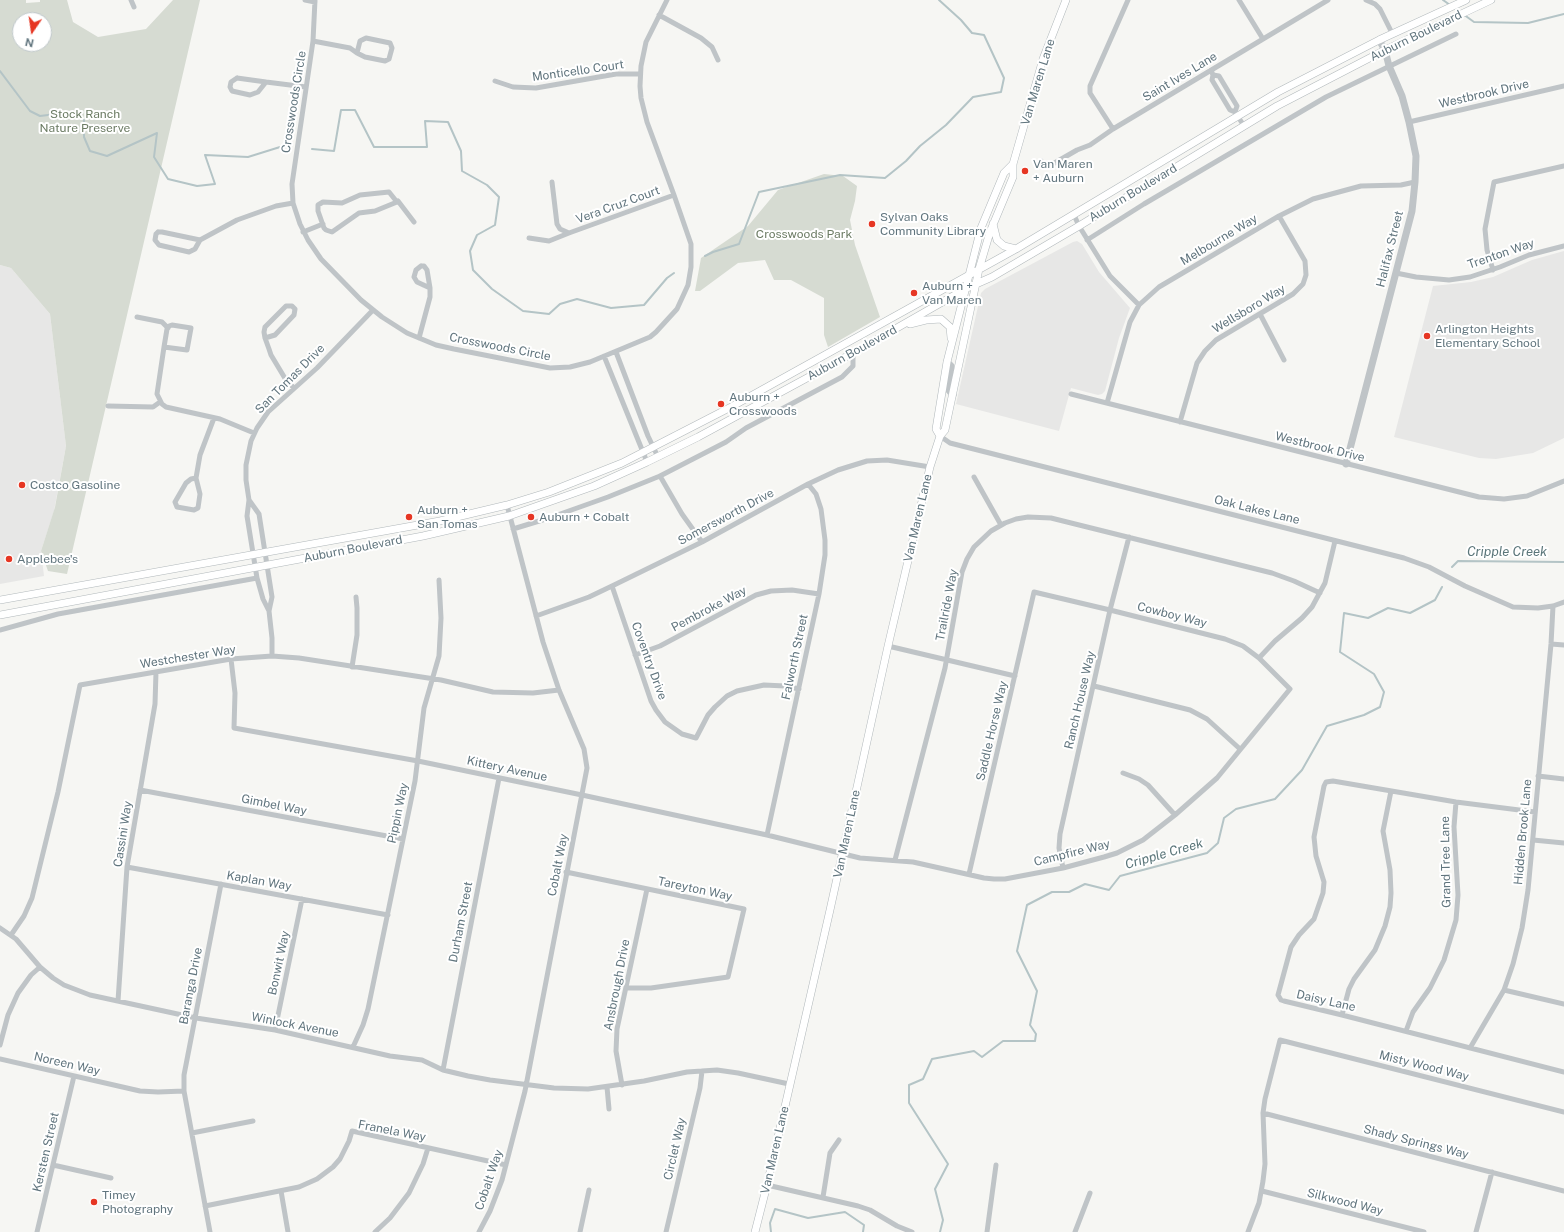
<!DOCTYPE html>
<style>
body{margin:0}
#map{position:relative;width:1564px;height:1232px;overflow:hidden;background:#f6f6f3;font-family:"Public Sans",sans-serif}
canvas{display:block}
.north{position:absolute;left:12px;top:12px;width:40px;height:40px;box-sizing:border-box;background:#fff;border:1px solid #c0c8cb;border-radius:50%;rotate:193deg;font-size:11px;font-weight:700;line-height:16px;text-align:center;color:#61757e}
.north::after{content:'';display:block;margin:auto;width:14px;height:18px;background:#e63623;clip-path:polygon(50% 0,100% 100%,50% 72%,0 100%)}
</style>
<div id="map">
<canvas width="1564" height="1232"></canvas>
<div class="north">N</div>
</div>
<script>
const ctx = document.querySelector('canvas').getContext('2d');
ctx.lineJoin = 'round';
function fillPath(path, color) { ctx.fillStyle = color; ctx.fill(path, 'evenodd'); }
const toPath = rows => new Path2D(rows.map(r => 'M' + r).join(''));
function stroke(path, color, width, dash) { ctx.strokeStyle = color; ctx.lineWidth = width; ctx.lineCap = dash ? 'butt' : 'round'; ctx.setLineDash(dash || []); ctx.stroke(path); }
function label(font, color, halo, rows, align = 'center') {
  ctx.font = font + ' "Public Sans",sans-serif'; ctx.lineWidth = 4; ctx.setLineDash([]); ctx.textBaseline = 'middle'; ctx.strokeStyle = halo; ctx.fillStyle = color; for (const [text, x, y, turn = 0] of rows) {
    ctx.save(); ctx.translate(x, y); ctx.rotate((+turn || 0) * Math.PI / 180); ctx.textAlign = isNaN(turn) ? turn : align; if (halo) ctx.strokeText(text, 0, 0); ctx.fillText(text, 0, 0); ctx.restore();
  }
}
const built = toPath([
 [1077,241,1082,244,1099,272,1130,308,1119,338,1105,391,1102,394,1098,395,1071,388,1059,431,956,404,981,293,985,289,1073,242],
 [1564,251,1564,438,1533,453,1496,459,1479,458,1394,437,1433,286,1471,282,1493,277,1532,260],
 [0,265,11,268,50,314,66,446,54,511,41,551,44,576,0,584]
]);
const green = toPath([
 [0,0,26,0,26,3,40,2,40,0,67,0,73,22,98,37,146,29,173,0,200,0,67,574,48,571,41,551,55,507,66,446,50,314,11,268,0,265],
 [20,20,44,20,44,44,20,44],
 [824,174,843,176,857,186,855,201,850,220,855,245,880,317,828,347,824,335,824,298,791,280,774,280,765,260,738,263,700,291,695,291,701,258,748,226,778,190]
]);
const stream = toPath([
 [1443,0,1450,5],
 [1463,14,1474,22,1528,23,1564,14],
 [0,71,30,111,40,116,72,112,84,120,84,137,90,151,107,156,157,133,154,157,168,179,197,186,215,184,205,155,248,157,280,147,287,147],
 [312,149,334,151,341,110,355,110,374,147,427,147,425,121,448,122,461,151,462,171,487,185,499,197,495,225,477,235,470,251,473,270,492,289,523,311,549,314,560,304,577,299,611,308,644,305,667,278,674,273],
 [705,256,713,252,739,244,759,192,840,175,885,178,906,161,920,146,946,125,973,97,1001,92,1004,78,984,35,972,33,961,20,939,0],
 [1452,567,1458,561,1564,562],
 [771,1232,770,1223,775,1209,808,1218,845,1212,864,1225,863,1232],
 [940,1232,943,1220,935,1189,948,1164,909,1103,909,1085,923,1079,932,1059,974,1051,982,1057,1003,1041,1035,1041,1036,1034,1030,1025,1037,991,1017,951,1027,905,1052,892,1069,892,1085,884,1109,890,1120,876,1207,853,1218,843,1224,818,1236,809,1275,799,1302,770,1327,726,1364,715,1380,707,1384,692,1374,674,1340,652,1344,613,1368,618,1388,608,1410,613,1435,600,1442,587]
]);
const minor = toPath([
 [131,0,134,7],
 [305,0,315,2],
 [315,0,313,41,292,184,293,203,300,224,308,240,321,259,361,300,382,317,407,333,436,345,454,349,550,368,570,367,590,362,650,337,656,332,677,309,688,285,691,267,691,244,674,195,647,122,641,98,640,86,641,66,646,42,667,0],
 [1239,0,1263,39],
 [1366,0,1375,4,1380,9,1392,33],
 [659,15,701,38,712,47,718,60],
 [366,38,390,43,392,48,389,59,385,61,365,57,357,53,360,41,366,38],
 [313,41,350,48,357,53],
 [1211,70,1213,75,1212,80,1230,110,1235,112,1244,126],
 [1213,75,1219,76,1237,106,1235,112],
 [237,78,266,82,258,92,250,95,232,91,230,87,231,82,237,78],
 [495,81,513,87,536,88,616,74,640,74],
 [266,82,306,87],
 [1409,122,1564,86],
 [1113,129,1090,93,1090,86,1128,0],
 [1041,161,1043,164,1051,165,1077,150,1090,145,1113,129,1328,0],
 [552,182,557,224,560,229,569,233,674,195],
 [397,202,389,192,360,195,342,203,323,202,318,205,318,211,324,228,326,230,332,232,359,213,375,211,397,202,398,201,414,222],
 [1074,215,1079,226,1110,276,1139,305],
 [158,232,162,232,200,240,195,249,189,252,159,245,155,240,156,234,158,232],
 [303,232,323,224],
 [529,238,549,241,569,233],
 [200,240,237,220,276,206,293,203],
 [1087,240,1144,204,1326,97,1456,34],
 [421,266,424,266,427,270,430,288,417,282,414,277,416,270,421,266],
 [1493,270,1487,250,1485,229,1494,182,1564,166],
 [1396,273,1416,277,1449,280,1470,277,1500,267,1529,255,1564,246],
 [1260,314,1284,360],
 [137,317,162,322,168,328],
 [265,338,275,335,294,315,295,309,292,306,286,306,265,327,264,332,265,338,269,349,271,355,286,380,294,388],
 [419,338,430,297,430,288],
 [164,347,187,350,191,328,172,325,169,326,167,329,164,347,157,394,162,404,166,407,220,419,254,433],
 [616,352,648,436,658,457],
 [604,356,647,462],
 [1071,394,1479,497,1504,499,1527,496,1564,481],
 [1107,403,1130,322,1139,305,1159,287,1279,216,1313,199,1361,186,1401,185,1415,182],
 [108,406,153,407,160,402],
 [1180,422,1197,363,1205,351,1216,340,1293,294,1303,284,1306,275,1305,261,1279,216],
 [940,436,950,443,1404,558,1429,567,1465,586,1513,607,1538,608,1553,606,1564,602],
 [660,476,682,514,702,542],
 [974,477,1001,525],
 [196,478,200,494,198,508,194,510,177,507,175,502,186,483,191,479,196,478],
 [196,478,200,455,214,418],
 [249,500,259,514,272,597,269,611,272,638,272,656],
 [513,529,549,518,608,497,660,476,726,442,746,428,842,377,853,366,853,353],
 [612,586,651,701,656,710,665,722,682,734,696,738,708,715,715,707,727,696,737,691,764,685,785,686,799,689],
 [269,611,263,599,257,578,247,516,249,500,246,480,246,465,251,441,257,428,268,412,317,368,373,310],
 [536,616,589,597,612,586,702,542,808,484,838,470,867,461,887,460,930,467],
 [0,630,58,614,257,578],
 [1551,644,1564,645],
 [888,646,1015,676],
 [635,655,660,646,756,595,771,591,792,590,819,594],
 [1259,658,1275,641,1302,618,1312,607,1325,583,1335,541],
 [231,659,235,693,234,728,418,761,582,795,767,835,860,858,913,862,984,878,994,879,1005,879,1063,868,1104,857,1117,853,1143,840,1175,815,1217,778,1290,689,1259,658,1243,646,1225,639,1110,610,1034,592,969,874],
 [352,667,357,635,357,608,356,597],
 [1094,686,1190,710,1207,719,1240,749],
 [1123,773,1139,779,1148,785,1175,815],
 [1538,776,1564,779],
 [140,790,403,839],
 [1535,812,1456,802,1333,781,1326,782,1324,786,1314,837,1316,856,1324,882,1323,893,1314,919,1299,935,1291,947,1278,995,1281,1000,1284,1001,1342,1015,1564,1072],
 [767,835,819,594,825,555,825,540,821,509,816,494,808,484],
 [1533,840,1564,843],
 [895,860,945,668,962,572,967,559,974,547,991,531,1005,523,1016,519,1028,517,1051,518,1272,573,1294,581,1320,593],
 [127,867,388,915],
 [1063,868,1059,848,1060,834,1110,610,1129,537],
 [566,872,744,909,728,977,651,988,626,988],
 [0,928,16,939,40,967,53,978,64,985,90,995,196,1018,275,1030,390,1056,422,1060,443,1070,468,1076,490,1080,554,1088,588,1089,644,1081,687,1072,717,1070,738,1073,789,1084],
 [11,935,24,916,32,898,58,792,80,685,231,659,272,656,299,658,441,680,493,692,533,693,559,690],
 [1504,990,1564,1004],
 [118,1001,127,867,155,704,156,672],
 [1342,1015,1349,989,1354,979,1375,950,1385,926,1390,907,1391,893,1390,870,1383,831,1391,791],
 [275,1030,302,899],
 [1406,1031,1413,1012,1430,988,1444,960,1456,920,1458,895,1454,827,1456,802],
 [0,1045,8,1015,18,993,31,975,40,967],
 [353,1047,363,1025,368,1009,415,781,424,708,439,656,441,618,439,580],
 [1470,1048,1504,990,1513,964,1522,928,1528,890,1551,644,1553,606],
 [0,1059,140,1091,158,1092,184,1091],
 [443,1070,499,778],
 [622,1085,616,1051,617,1029,647,889],
 [607,1087,609,1109],
 [1263,1113,1564,1191],
 [192,1133,253,1121],
 [53,1165,111,1178],
 [767,1185,858,1206,870,1210,897,1226,912,1232],
 [281,1191,288,1232],
 [1262,1191,1424,1232],
 [823,1197,830,1153,839,1140],
 [205,1206,299,1187,317,1179,333,1167,340,1159,349,1141,352,1131,506,1165],
 [37,1232,74,1076],
 [210,1232,184,1091,184,1075,221,884],
 [375,1232,390,1218,409,1193,423,1164,428,1148],
 [479,1232,490,1211,502,1180,525,1091,587,768,584,749,559,690,543,642,507,505],
 [580,1232,589,1190],
 [666,1232,700,1088,702,1071],
 [987,1232,996,1165],
 [1075,1232,1090,1193],
 [1248,1232,1259,1203,1263,1181,1265,1164,1263,1113,1265,1099,1280,1040,1564,1112],
 [1476,1232,1492,1172]
]);
const tertiary = toPath([
 [947,362,951,366,948,389,953,395],
 [1346,464,1412,211,1415,182,1416,156,1409,122,1402,96,1389,66,1385,50,1379,40]
]);
const secondary = toPath([
 [993,224,997,240,1004,246,1016,249],
 [910,324,926,320,941,319,950,327,951,338],
 [940,436,936,429,947,362,981,228,1004,173,1013,164],
 [0,600,440,521,507,505,549,492,622,463,731,407,1016,249,1278,92,1379,40,1466,0],
 [0,615,423,536,509,516,594,486,647,462,698,437,853,353,967,288,992,277,1079,226,1277,106,1385,50,1491,0],
 [755,1232,767,1185,830,910,888,646,930,467,940,436,945,430,979,269,990,232,1013,177,1013,164,1043,59,1066,0]
]);
const markers = [
 [1025,171,4,"#e63623"],
 [872,224,4,"#e63623"],
 [914,293,4,"#e63623"],
 [1427,336,4,"#e63623"],
 [721,404,4,"#e63623"],
 [22,485,4,"#e63623"],
 [409,517,4,"#e63623"],
 [531,517,4,"#e63623"],
 [9,559,4,"#e63623"],
 [94,1202,4,"#e63623"]
];
const streetNames = [
 ["Auburn Boulevard",1416,36,-26],
 ["Monticello Court",578,71,-8],
 ["Saint Ives Lane",1180,77,-31],
 ["Van Maren Lane",1038,82,-73],
 ["Westbrook Drive",1484,94,-13],
 ["Crosswoods Circle",294,102,-81],
 ["Auburn Boulevard",1133,193,-31],
 ["Vera Cruz Court",618,205,-20],
 ["Melbourne Way",1219,240,-31],
 ["Halifax Street",1390,249,-76],
 ["Trenton Way",1501,254,-19],
 ["Wellsboro Way",1249,309,-31],
 ["Crosswoods Circle",500,347,11],
 ["Auburn Boulevard",852,353,-29],
 ["San Tomas Drive",290,379,-45],
 ["Westbrook Drive",1320,447,14],
 ["Oak Lakes Lane",1257,510,14],
 ["Somersworth Drive",726,517,-28],
 ["Van Maren Lane",918,518,-77],
 ["Auburn Boulevard",353,549,-11],
 ["Trailride Way",947,605,-79],
 ["Pembroke Way",709,609,-28],
 ["Cowboy Way",1172,615,14],
 ["Westchester Way",188,657,-9],
 ["Falworth Street",795,657,-78],
 ["Coventry Drive",649,661,70],
 ["Ranch House Way",1080,700,-77],
 ["Saddle Horse Way",992,731,-77],
 ["Kittery Avenue",507,769,12],
 ["Gimbel Way",274,805,11],
 ["Pippin Way",398,813,-78],
 ["Hidden Brook Lane",1523,832,-85],
 ["Cassini Way",123,834,-81],
 ["Van Maren Lane",847,834,-78],
 ["Campfire Way",1072,853,-14],
 ["Grand Tree Lane",1446,862,-91],
 ["Cobalt Way",558,865,-79],
 ["Kaplan Way",259,881,10],
 ["Tareyton Way",695,889,12],
 ["Durham Street",461,922,-79],
 ["Bonwit Way",279,963,-78],
 ["Ansbrough Drive",617,985,-79],
 ["Baranga Drive",191,986,-79],
 ["Daisy Lane",1326,1001,13],
 ["Winlock Avenue",295,1025,11],
 ["Noreen Way",67,1064,13],
 ["Misty Wood Way",1424,1066,14],
 ["Franela Way",392,1131,11],
 ["Shady Springs Way",1416,1142,14],
 ["Circlet Way",675,1149,-77],
 ["Van Maren Lane",775,1150,-77],
 ["Kersten Street",46,1152,-77],
 ["Cobalt Way",489,1180,-71],
 ["Silkwood Way",1345,1202,14]
];
const parkNames = [
 ["Stock Ranch",85,114],
 ["Nature Preserve",85,128],
 ["Crosswoods Park",804,234]
];
const poiNames = [
 ["Van Maren",1033,164],
 ["+ Auburn",1033,178],
 ["Sylvan Oaks",880,217],
 ["Community Library",880,231],
 ["Auburn +",922,286],
 ["Van Maren",922,300],
 ["Arlington Heights",1435,329],
 ["Elementary School",1435,343],
 ["Auburn +",729,397],
 ["Crosswoods",729,411],
 ["Costco Gasoline",30,485],
 ["Auburn +",417,510],
 ["San Tomas",417,524],
 ["Auburn + Cobalt",539,517],
 ["Applebee's",17,559],
 ["Timey",102,1195],
 ["Photography",102,1209]
];
const waterNames = [
 ["Cripple Creek",1507,552],
 ["Cripple Creek",1164,854,-16]
];
fillPath(built, '#e7e7e6');
fillPath(green, '#d6dbd2');
stroke(stream, '#b4c4c6', 2);
stroke(secondary, '#b1b8bb', 8);
stroke(minor, '#bfc4c7', 5);
stroke(tertiary, '#bfc4c7', 7);
stroke(secondary, '#fff', 7);
for (const [x, y, r, color] of markers) { const dot = new Path2D(); dot.arc(x, y, r, 0, 2 * Math.PI); ctx.fillStyle = color; ctx.fill(dot); stroke(dot, '#fff', 1.5); }
label('12px', '#61757e', '#fff', streetNames);
label('12px', '#6b7b63', '#fff', parkNames);
label('12px', '#61757e', '#fff', poiNames, 'left');
label('italic 13px', '#5b767a', '#fff', waterNames);
</script>
